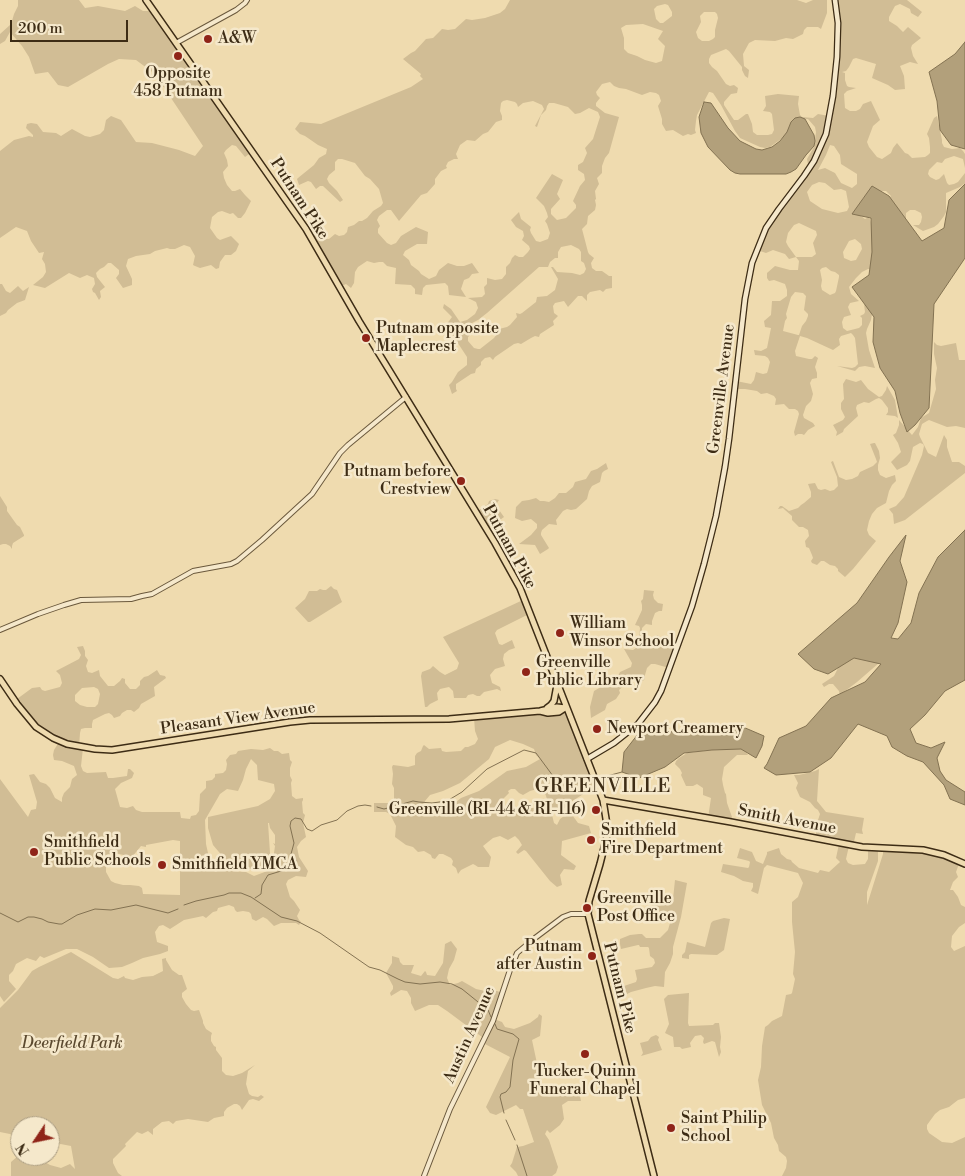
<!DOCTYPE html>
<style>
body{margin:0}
#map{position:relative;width:965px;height:1176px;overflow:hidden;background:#efdbaf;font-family:"Libre Bodoni",serif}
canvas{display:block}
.north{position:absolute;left:10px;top:1116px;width:50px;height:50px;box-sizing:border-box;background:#f5e8cb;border:1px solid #ab9d82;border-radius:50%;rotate:236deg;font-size:14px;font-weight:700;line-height:20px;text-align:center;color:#3d2c15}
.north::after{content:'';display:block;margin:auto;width:18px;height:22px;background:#8f2418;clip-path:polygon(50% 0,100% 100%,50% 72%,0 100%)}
.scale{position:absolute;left:10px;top:20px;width:118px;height:22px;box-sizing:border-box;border:2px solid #3d2c15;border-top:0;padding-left:6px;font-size:15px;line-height:18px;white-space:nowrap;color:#3d2c15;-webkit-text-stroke:4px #f5e8cb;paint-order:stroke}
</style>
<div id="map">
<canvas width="965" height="1176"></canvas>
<div class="north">N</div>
<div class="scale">200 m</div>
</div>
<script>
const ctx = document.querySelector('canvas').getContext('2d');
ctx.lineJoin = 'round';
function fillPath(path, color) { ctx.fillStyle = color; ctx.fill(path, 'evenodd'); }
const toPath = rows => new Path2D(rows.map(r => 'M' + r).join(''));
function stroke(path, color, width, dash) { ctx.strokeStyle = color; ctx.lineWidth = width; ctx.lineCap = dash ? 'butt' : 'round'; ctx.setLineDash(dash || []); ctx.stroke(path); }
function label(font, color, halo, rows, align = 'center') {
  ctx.font = font + ' "Libre Bodoni",serif'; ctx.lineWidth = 5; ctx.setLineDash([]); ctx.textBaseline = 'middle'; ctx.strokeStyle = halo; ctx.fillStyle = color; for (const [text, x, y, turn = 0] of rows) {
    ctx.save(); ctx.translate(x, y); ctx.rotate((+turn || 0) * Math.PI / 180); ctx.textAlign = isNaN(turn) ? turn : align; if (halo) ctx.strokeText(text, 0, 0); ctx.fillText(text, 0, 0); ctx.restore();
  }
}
const green = toPath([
 [18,0,79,0,85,8,98,6,125,11,135,6,143,11,153,11,252,152,245,157,236,146,232,145,226,150,224,153,227,160,228,166,223,172,224,178,227,185,232,191,235,191,240,189,245,195,251,201,245,213,241,218,238,218,233,213,230,214,222,211,218,212,212,217,210,228,217,238,220,240,231,236,239,244,236,251,231,255,225,255,220,262,219,268,216,269,211,265,200,268,195,266,193,265,195,256,190,247,184,245,175,249,170,249,167,248,155,251,150,254,136,256,128,259,126,266,132,279,132,285,123,288,116,278,119,274,119,270,111,263,108,263,104,267,100,269,96,273,97,277,105,287,100,291,101,297,99,300,95,293,93,292,92,289,95,284,94,278,87,275,80,278,69,273,45,288,33,285,43,277,46,272,45,264,42,259,44,252,39,253,31,241,27,231,16,227,0,238,0,151,14,140,29,136,33,137,33,135,26,128,27,124,31,123,37,124,43,132,56,133,61,136,72,129,85,136,90,137,100,134,104,130,106,120,111,116,121,120,136,142,152,143,179,150,195,156,203,146,155,74,136,60,119,59,108,64,68,87,58,85,48,72,35,74,29,57,22,46,10,32,5,41,0,44,0,34,10,25,12,21,14,14,18,6],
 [510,0,797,0,806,3,813,0,827,0,827,13,821,29,818,27,807,27,804,30,803,34,793,39,786,38,775,41,755,40,749,43,743,54,744,66,749,70,748,78,745,76,742,70,742,67,729,51,726,49,711,55,709,59,709,63,712,67,717,71,726,84,730,86,734,85,738,88,737,93,731,94,724,102,724,105,734,120,738,120,746,114,748,114,752,124,753,132,757,135,768,135,772,134,774,130,772,114,770,112,763,111,766,106,765,96,778,94,799,96,798,104,800,115,802,117,813,118,818,114,829,116,837,44,835,0,907,0,922,12,918,17,911,13,910,9,900,4,895,6,889,17,889,21,897,26,903,32,908,27,921,38,912,45,911,48,913,56,918,64,910,62,900,66,904,76,905,89,895,90,888,85,872,78,876,64,856,58,853,59,849,67,846,71,842,72,845,73,845,80,847,86,849,87,856,88,847,91,844,94,845,108,850,111,856,111,860,109,863,104,871,101,880,120,873,126,867,142,869,147,877,157,882,159,891,153,893,148,897,143,905,153,908,154,912,158,925,157,928,155,930,153,930,147,929,138,927,134,934,118,937,116,942,140,942,143,944,147,952,149,960,148,963,151,965,154,965,168,963,159,954,156,945,159,942,163,937,162,929,170,928,174,930,177,936,180,939,179,944,174,947,183,949,185,954,184,958,182,965,173,965,183,960,187,946,193,946,212,944,216,938,224,934,227,923,231,913,225,919,225,921,222,922,217,921,213,915,210,910,210,906,213,906,220,896,213,888,199,891,196,886,191,872,191,863,198,859,208,858,214,865,219,869,217,872,225,872,269,868,269,862,272,856,278,849,287,851,294,859,301,850,303,848,307,851,315,844,317,842,322,843,328,847,331,859,328,862,325,862,318,860,316,864,314,865,312,864,304,869,308,872,314,871,320,867,329,866,333,869,350,875,368,865,366,859,367,855,371,837,366,852,368,855,367,858,364,855,338,853,335,851,333,841,336,839,339,840,345,833,350,807,338,800,336,795,351,796,356,809,359,812,359,815,356,818,358,815,367,817,373,817,378,812,379,810,383,813,394,811,401,806,406,803,415,804,418,813,423,815,426,808,430,804,435,802,434,798,434,795,436,794,432,799,414,798,411,795,409,789,409,784,404,775,405,776,399,774,396,767,393,761,394,757,391,745,389,740,389,734,388,736,381,751,384,754,380,756,372,763,374,767,373,768,370,770,362,768,358,765,356,755,355,754,350,761,351,767,348,771,328,765,327,764,321,771,315,772,301,780,301,787,296,787,290,785,284,774,280,769,281,767,278,767,273,775,266,790,270,798,270,799,261,796,257,789,259,785,254,773,250,766,253,757,250,766,229,807,169,808,164,807,159,814,147,816,132,815,127,808,119,796,120,788,134,770,147,765,148,760,147,740,138,735,131,721,105,713,93,710,92,709,92,697,115,696,121,695,130,696,133,691,135,688,134,683,136,673,130,666,131,662,124,662,119,658,106,661,101,659,95,656,93,650,92,642,95,626,89,619,88,614,86,610,82,602,84,596,92,597,95,600,98,596,103,596,106,605,113,619,117,609,153,605,158,602,166,602,173,597,178,599,184,595,191,596,199,595,200,596,205,595,210,588,216,587,224,582,229,588,252,589,254,594,258,591,263,592,268,596,271,602,271,609,276,612,276,612,288,606,289,603,292,600,290,590,292,587,295,587,301,582,296,578,296,568,307,564,301,555,303,553,306,554,313,558,316,553,321,554,325,540,334,539,337,535,336,531,338,521,344,518,343,514,344,495,357,493,360,490,357,485,358,481,362,481,365,476,369,475,373,471,374,456,384,456,389,457,391,452,394,449,385,452,382,458,372,467,365,467,357,446,325,452,317,443,308,444,304,451,309,460,322,467,320,475,314,478,308,476,302,468,298,482,297,485,294,484,287,487,284,487,278,495,280,502,279,506,274,506,267,510,263,512,258,515,255,519,257,523,257,528,252,530,249,529,246,522,240,524,236,523,231,516,227,511,220,519,212,521,219,531,227,530,230,531,233,536,241,540,242,548,239,550,233,547,224,545,221,548,217,547,213,544,206,536,198,552,174,563,180,557,194,560,199,551,209,551,214,557,220,566,218,576,208,576,205,573,201,580,186,585,180,584,174,578,170,578,165,583,162,587,153,585,148,593,139,600,117,598,112,589,108,580,113,575,114,568,107,554,103,549,103,547,106,546,110,541,115,537,127,535,126,544,109,542,105,533,101,523,103,518,107,517,104,515,102,507,100,503,101,501,103,500,111,502,116,502,120,496,122,488,132,483,134,475,141,467,140,460,145,456,154,458,159,454,159,448,162,446,166,447,168,441,171,435,179,435,184,427,193,421,195,399,221,391,210,387,210,379,216,377,220,380,226,378,229,378,233,387,243,391,245,396,243,401,236,416,227,428,232,427,244,417,244,405,251,403,255,409,260,411,265,419,271,421,274,429,279,436,276,439,270,448,263,457,266,464,266,472,263,479,273,472,274,469,278,464,280,461,289,466,297,449,295,448,286,445,283,426,285,423,288,422,295,415,294,415,289,411,285,395,284,396,268,387,266,383,262,379,262,374,263,367,261,358,267,355,272,354,283,351,288,346,284,339,287,309,237,316,234,325,239,329,239,335,234,339,236,344,235,347,232,348,227,354,225,359,221,362,221,367,218,373,211,381,206,383,203,379,189,370,179,365,176,355,163,342,159,338,159,335,162,335,170,329,175,327,179,329,183,337,191,343,200,340,202,323,186,320,186,316,189,311,182,308,181,299,185,297,179,298,178,314,165,319,158,326,154,327,149,318,145,305,136,300,134,295,129,300,122,321,124,411,87,423,79,420,76,421,74,403,59,411,53,415,51,426,39,433,38,442,29,448,30,455,29,466,19,472,20,485,18,500,13,505,9],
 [665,4,668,5,672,12,672,16,663,23,660,23,656,19,654,9,657,6],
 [704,12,715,12,717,14,718,18,715,30,715,37,713,39,709,41,702,41,698,38,696,32,701,22,700,16],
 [643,24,663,31,658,39,665,46,662,61,656,63,645,60,637,56,628,53,624,49,624,38,621,28,626,25],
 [830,145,834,146,840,155,841,164,857,174,857,184,852,188,841,183,835,173,825,168,818,170,826,155],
 [819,182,825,183,834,190,841,189,846,191,849,207,847,211,838,213,822,209,810,201,807,192,812,185],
 [799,223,816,231,817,235,813,243,816,254,812,257,796,257,788,246,786,242,788,233,794,225],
 [855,239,861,244,862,249,856,260,851,261,844,258,843,252,849,241],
 [571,245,579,249,581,252,581,261,584,263,586,269,584,273,580,275,572,273,557,272,553,267,551,267,558,279,555,290,547,296,537,297,536,302,522,313,520,314,516,313,517,317,510,325,507,327,499,329,497,332,497,334,494,338,480,349,478,349,474,348,468,341,468,337,471,334,468,325,478,320,487,313,539,267,548,267,550,262,555,258,558,258,558,252,561,247],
 [826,267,831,271,835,272,839,275,839,277,836,291,835,293,830,295,822,290,821,286,822,280,820,270,822,268],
 [795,292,803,293,806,296,804,310,808,314,808,316,806,321,802,326,799,335,798,335,783,331,785,321,787,318,786,314,791,297],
 [0,284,2,284,6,291,10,293,18,286,23,291,29,287,25,300,17,303,8,310,6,313,0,316],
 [934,342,937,345,941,346,956,343,959,360,965,360,965,428,956,426,947,427,929,420,927,421,922,424,919,434,920,437,928,453,936,457,944,435,947,440,947,447,952,462,959,462,965,466,965,473,905,520,894,524,893,514,889,509,896,506,904,497,922,455,924,446,923,444,920,443,913,447,910,461,907,465,897,470,891,462,901,452,898,443,893,435,896,433,899,425,899,420,912,435,918,427,921,418,929,413,936,389,935,380,937,368,934,354],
 [846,379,856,382,861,380,868,389,879,397,882,396,886,390,887,386,895,400,898,418,895,416,886,415,888,412,888,408,882,400,879,398,876,399,869,403,864,402,857,405,856,408,858,416,844,429,843,432,836,436,837,432,833,425,843,420,845,417,841,409,841,403,844,399,843,384],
 [874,443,875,443,879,451,880,458,878,465,878,470,880,475,886,478,895,475,896,481,892,485,889,491,886,503,877,508,872,514,869,521,867,530,869,535,876,541,853,569,845,577,838,571,838,569,835,566,830,565,824,561,821,561,817,565,812,563,811,561,813,558,812,555,809,548,806,547,805,541,809,536,808,530,803,527,799,527,792,520,792,516,785,510,783,508,778,509,780,506,782,506,789,511,798,508,801,505,804,503,811,497,811,492,808,484,815,483,818,489,821,490,825,489,830,491,834,490,838,486,837,477,831,462,833,461,839,477,846,480,852,479,858,476,860,472,873,466,877,462,876,459,870,444],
 [606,463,608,469,604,471,602,473,600,482,592,486,589,491,587,499,576,509,571,510,567,509,563,511,556,520,557,525,549,524,542,530,541,533,541,535,549,548,548,549,540,554,535,545,519,544,531,535,537,528,537,524,531,519,522,521,515,518,516,507,522,501,529,500,536,498,540,501,544,501,549,502,555,498,559,493,566,493,573,487,575,482,586,479,591,471,597,469],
 [0,496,7,507,7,511,17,525,20,527,24,535,24,536,13,543,12,546,12,549,10,546,6,544,3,544,0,545],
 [495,499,499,500,497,503,497,507,504,517,486,530,475,513,488,504,489,501],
 [331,586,334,589,337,590,342,602,310,622,308,622,295,608,305,599,309,591,317,591,320,589,323,590,326,590],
 [644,590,654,591,653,595,654,599,658,603,663,604,662,611,659,611,655,613,652,621,652,625,646,624,642,628,642,633,643,636,651,640,655,639,657,635,661,638,669,639,678,643,669,668,655,664,651,664,647,668,645,675,645,678,644,680,637,684,634,681,631,680,627,683,619,690,620,693,616,699,607,704,605,710,591,718,590,707,594,691,613,680,618,676,620,672,631,667,632,663,624,649,633,650,636,648,639,640,640,628,639,626,635,625,642,610,642,605,641,601,643,599],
 [523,600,529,614,497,630,495,633,499,644,502,645,512,640,515,648,509,650,504,654,503,659,505,666,495,669,490,675,492,683,500,687,501,691,497,689,484,692,480,696,477,696,473,694,468,695,466,698,454,698,453,691,449,687,440,689,437,693,438,700,430,704,427,707,425,707,421,676,422,672,430,669,433,666,440,672,445,675,457,669,459,663,443,637],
 [83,646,85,651,85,656,88,660,86,666,88,672,92,673,99,670,100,676,108,686,114,686,120,681,122,678,125,679,125,683,130,689,136,689,140,685,140,681,144,677,148,676,157,670,160,675,165,676,166,678,154,687,155,696,141,704,139,708,134,712,131,710,127,710,122,713,120,716,114,718,112,715,109,713,105,714,93,720,92,724,92,728,85,728,81,729,80,733,79,747,83,748,81,766,83,771,87,773,106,772,108,778,113,778,127,776,128,769,130,769,134,773,132,778,121,783,115,789,120,807,127,808,133,806,136,810,142,812,180,812,181,818,190,819,191,816,196,815,199,811,200,794,206,788,206,781,212,780,215,777,215,774,223,773,226,770,227,764,226,760,230,755,236,754,238,751,251,749,263,750,270,748,274,751,278,751,282,754,289,753,290,760,292,762,290,768,290,776,292,780,291,783,292,796,296,799,303,798,303,800,302,802,303,813,305,815,303,823,306,837,301,841,297,847,299,857,308,871,306,877,296,876,288,880,286,884,290,897,294,901,300,910,297,916,299,920,301,922,299,925,296,923,281,923,274,926,267,919,263,917,256,921,252,919,251,914,249,912,243,911,237,912,235,910,234,907,229,905,218,908,217,911,213,912,206,918,203,916,184,920,170,929,163,925,159,926,155,932,157,942,168,946,168,951,160,954,143,958,132,963,122,967,109,968,93,957,77,949,66,949,44,958,40,956,36,961,27,958,16,964,13,971,9,975,9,981,16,989,4,1002,0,996,0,779,28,817,31,810,36,809,37,802,29,775,34,774,40,782,46,784,50,788,55,798,62,802,62,798,64,793,70,787,72,779,77,775,74,766,62,761,54,760,53,755,54,750,59,742,44,732,31,720,17,699,32,688,40,687,42,690,45,691,60,687,62,683,60,675,56,671,79,659,81,655,77,647],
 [94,687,98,689,100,694,98,704,95,707,87,707,80,705,75,701,75,695,82,688],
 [251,759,257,765,258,780,274,784,275,791,270,799,258,806,208,817,208,828,213,845,224,858,235,866,248,869,266,869,271,868,268,823,269,823,270,828,275,835,275,844,273,843,275,846,274,853,275,871,270,870,254,876,246,872,232,871,224,866,210,862,206,844,205,820,220,794,227,789,238,791,243,780,246,769],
 [173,840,180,841,180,895,143,894,142,888,139,886,130,885,123,885,115,883,111,881,106,872,106,855,115,853,132,857,141,846,146,847,146,845],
 [863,656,879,663,857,682,840,695,839,691,833,684,829,684,824,687,822,684,834,676,839,666,847,660],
 [565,708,596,786,566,805,567,807,555,811,552,815,554,823,557,825,560,819,570,812,578,823,589,826,591,833,562,841,561,855,576,866,574,870,564,869,560,875,562,885,557,887,550,881,526,851,524,850,518,854,516,852,522,845,519,840,515,836,508,840,500,836,493,838,483,846,491,857,489,867,478,867,475,865,473,864,461,870,458,874,456,868,452,865,453,861,451,858,443,854,439,854,435,859,432,858,431,855,424,851,418,852,413,847,406,845,395,837,396,826,390,814,386,812,374,812,374,803,389,803,394,800,394,788,392,784,393,774,392,767,393,765,408,767,415,765,415,756,417,753,421,751,423,746,424,745,429,749,441,748,442,751,446,752,461,751,465,747,468,747,475,744,478,739,475,731,474,718],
 [510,740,523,744,534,749,536,755,540,759,526,767,507,771,479,791,461,798,444,812,431,816,427,815,423,808,425,801,430,795,443,791,460,783,489,759,495,747],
 [541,788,545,793,548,802,536,808,513,808,510,813,507,814,503,814,497,805,509,793,508,791,511,789,515,789,519,793,523,795,530,791],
 [738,747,744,750,748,755,737,755,724,767,722,779,723,785,725,793,726,794,727,803,732,817,730,823,708,818,711,798,703,795,703,788,697,784,693,786,686,786,681,775,682,773,680,769,675,764,676,761,679,758,687,753],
 [819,769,817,801,826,812,864,818,862,830,863,834,856,833,853,846,849,846,846,859,848,863,853,865,865,864,868,859,868,848,878,849,878,861,867,892,867,905,883,854,883,849,911,849,960,861,956,872,958,877,953,882,950,890,953,890,958,897,961,905,965,907,965,923,959,927,952,936,951,947,954,951,965,946,965,1098,958,1100,949,1107,940,1110,935,1114,927,1125,927,1129,929,1133,942,1142,952,1143,965,1137,965,1176,782,1176,786,1168,787,1161,786,1157,779,1151,778,1145,774,1138,771,1123,762,1105,758,1080,761,1067,762,1046,765,1027,768,1025,772,1021,782,1016,786,995,791,994,792,993,795,979,793,974,795,952,792,922,792,902,798,897,803,883,798,873,767,865,764,868,758,894,751,891,753,887,753,883,743,881,734,876,721,872,723,864,748,868,749,867,750,862,749,861,737,858,740,848,752,852,756,861,763,864,767,854,767,852,779,848,781,854,787,859,791,860,792,862,799,868,818,873,820,870,829,872,840,862,836,858,839,844,815,839,818,820,820,814,818,810,815,808,810,802,800,797,796,788,798,783,794,775,799,775,815,771],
 [675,880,687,883,681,917,673,947,673,954,670,963,665,972,664,987,655,986,646,988,631,992,627,994,624,986,636,982,637,979,635,970,652,967,655,963,654,959,650,956,649,948,648,947,640,947,639,945,638,945,621,949,620,944,620,939,630,935,639,934,642,934,646,938,660,938,668,930,670,923,669,920,653,907,650,901,668,905,673,899],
 [724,918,730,919,724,950,717,955,691,954,689,955,689,959,682,958,682,955,685,952,687,942,705,947,711,923,713,921],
 [451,941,457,949,454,960,449,969,447,978,450,985,458,983,462,981,476,989,490,992,497,991,502,993,494,1019,502,1022,505,1027,514,1029,530,1023,538,1017,539,1014,542,1016,540,1036,532,1040,542,1087,544,1084,546,1094,548,1096,579,1091,581,1101,568,1101,562,1105,564,1119,560,1125,550,1133,547,1130,545,1134,549,1140,558,1167,556,1173,552,1176,518,1176,516,1172,510,1166,512,1163,517,1147,523,1146,534,1142,523,1109,520,1109,516,1105,496,1115,490,1113,486,1107,510,1057,483,1043,484,1039,482,1037,447,1011,438,1005,429,1005,415,1011,411,1003,411,998,407,991,401,990,391,996,390,993,393,989,393,986,386,973,392,963,392,956,399,958,400,962,403,965,414,965,411,973,421,976,425,971,426,972,427,975,435,976,443,963,445,944],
 [71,952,113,978,118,979,124,976,125,978,133,980,142,977,153,976,163,971,162,959,166,958,166,960,172,970,179,975,182,975,187,989,182,993,182,997,186,1004,191,1010,194,1011,199,1010,203,1021,203,1023,206,1029,212,1033,211,1036,211,1041,214,1046,216,1047,216,1050,222,1058,222,1071,226,1075,233,1076,242,1073,255,1065,248,1071,246,1084,249,1094,252,1096,258,1097,261,1095,264,1097,259,1101,253,1099,249,1100,242,1110,240,1106,237,1104,234,1104,227,1108,224,1112,224,1116,214,1118,208,1122,188,1119,176,1121,173,1124,169,1121,162,1122,153,1129,153,1135,148,1131,142,1134,137,1132,125,1144,126,1146,113,1159,113,1163,118,1173,122,1176,127,1176,11,1176,11,1162,18,1156,29,1159,40,1159,50,1165,61,1168,70,1164,75,1169,71,1146,50,1142,50,1126,20,1126,20,1136,0,1132,0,1008,18,990,32,971,39,967],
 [689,993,688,1023,689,1026,713,1025,715,1023,719,1023,721,1037,720,1047,721,1052,719,1057,715,1042,712,1041,704,1044,703,1042,704,1038,701,1035,695,1036,690,1043,691,1047,682,1049,680,1047,674,1047,673,1037,665,1033,669,1024,664,999,668,995],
 [656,1035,659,1037,658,1040,662,1050,641,1056,643,1053,640,1043,648,1041,651,1037]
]);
const water = toPath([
 [965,42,965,149,951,145,940,130,937,101,929,72,955,54,965,42],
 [704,102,711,103,728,128,740,141,756,149,762,150,772,147,780,141,787,132,791,122,795,118,800,117,805,119,814,135,815,141,814,146,806,155,796,169,791,172,786,174,740,174,735,173,730,170,708,147,701,133,699,117,704,102],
 [965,184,965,258,934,304,929,408,915,425,907,432,900,413,895,391,880,368,873,342,874,317,852,287,869,275,872,252,871,218,852,214,872,186,889,196,922,241,944,228,949,200,965,184],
 [965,530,965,680,945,691,925,715,910,729,916,743,931,748,945,742,937,758,940,771,946,780,965,792,965,805,950,799,944,785,923,762,907,756,892,747,887,736,858,724,831,758,810,772,776,775,764,768,767,764,779,738,806,726,831,698,865,682,881,664,854,658,828,674,814,669,798,654,857,603,889,557,906,535,900,561,907,582,898,623,891,638,898,639,911,623,919,593,938,557,965,530],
 [743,727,764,736,762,746,756,758,741,749,712,750,684,753,665,767,639,778,622,772,624,752,638,734,743,727]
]);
const stream = toPath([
 [596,779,622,772],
 [377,807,384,809,413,801,419,802,432,803,447,801,462,792,487,769,524,750,536,753,553,776,558,779,578,783,592,780],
 [255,898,261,894,262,885,268,875,291,868,297,861,291,854,294,843,290,826,291,821,295,818,301,819,307,829,312,831,321,825,337,820,347,811,358,806,365,805,371,806],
 [184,905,196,901,224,895,229,893,241,893,251,897,281,917,297,921,320,933,369,967,380,970,398,979,405,982,420,984,440,982,452,984,462,989,488,1010,491,1017],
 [0,913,18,922,28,917,34,917,42,919,48,922,59,924,62,924,77,915,95,909,111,910,136,905,168,913,178,909],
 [495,1024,497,1029,513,1034,519,1039,513,1060,510,1087,506,1092,501,1094,500,1097,504,1113],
 [506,1120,515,1140],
 [517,1145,527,1176]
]);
const tertiary = toPath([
 [176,43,236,10,245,3,247,0],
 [0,630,38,614,64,605,81,600,131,599,142,596,152,594,193,571,231,564,237,561,262,540,312,494,340,453,348,445,406,397],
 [424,1176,450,1109,493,1021,510,970,517,953,535,938,563,917,571,914,588,914]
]);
const secondary = toPath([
 [587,759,614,743,638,724,655,702,661,691,692,606,704,564,716,516,725,467,729,439,745,299,752,263,766,228,779,209,804,176,814,161,826,134,833,96,837,57,838,23,835,0]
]);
const primary = toPath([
 [146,0,306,229,359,321,495,543,520,588,603,800,607,825,607,836,600,864,589,901,588,914,654,1176],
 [0,679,17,704,36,727,53,738,67,744,95,749,112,750,290,722,310,720,449,719,540,711,557,707,566,708],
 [547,708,551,705,554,701,557,685],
 [540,711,548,713,559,712,565,708],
 [603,800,731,822,862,847,923,850,944,855,965,864]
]);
const markers = [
 [208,39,5,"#8f2418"],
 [178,56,5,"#8f2418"],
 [366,338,5,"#8f2418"],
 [461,481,5,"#8f2418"],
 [560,633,5,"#8f2418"],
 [526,672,5,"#8f2418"],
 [597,729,5,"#8f2418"],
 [596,810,5,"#8f2418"],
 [591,840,5,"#8f2418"],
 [34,852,5,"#8f2418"],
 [162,865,5,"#8f2418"],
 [587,908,5,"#8f2418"],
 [592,956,5,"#8f2418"],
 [585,1054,5,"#8f2418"],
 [671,1128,5,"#8f2418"]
];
const poiNames = [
 ["A&W",218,39],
 ["Opposite",178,74,"center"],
 ["458 Putnam",178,92,"center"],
 ["Putnam opposite",376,329],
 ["Maplecrest",376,347],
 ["Putnam before",451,472,"right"],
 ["Crestview",451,490,"right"],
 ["William",570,624],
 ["Winsor School",570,642],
 ["Greenville",536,663],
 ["Public Library",536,681],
 ["Newport Creamery",607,729],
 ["Greenville (RI-44 & RI-116)",586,810,"right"],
 ["Smithfield",601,831],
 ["Fire Department",601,849],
 ["Smithfield",44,843],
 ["Public Schools",44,861],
 ["Smithfield YMCA",172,865],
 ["Greenville",597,899],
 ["Post Office",597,917],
 ["Putnam",582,947,"right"],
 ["after Austin",582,965,"right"],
 ["Tucker-Quinn",585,1072,"center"],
 ["Funeral Chapel",585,1090,"center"],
 ["Saint Philip",681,1119],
 ["School",681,1137]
];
const streetNames = [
 ["Putnam Pike",299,199,57],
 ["Greenville Avenue",722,389,-83],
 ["Putnam Pike",509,547,61],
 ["Pleasant View Avenue",238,719,-8],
 ["Smith Avenue",787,820,11],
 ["Putnam Pike",619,988,76],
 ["Austin Avenue",470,1035,-66]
];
const parkNames = [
 ["Deerfield Park",72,1044]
];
const quarterNames = [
 ["GREENVILLE",603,787]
];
fillPath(green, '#d1bd95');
fillPath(water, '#b2a07b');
stroke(water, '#837252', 1);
stroke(stream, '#837252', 1);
stroke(tertiary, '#6a583c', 6);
stroke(secondary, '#3d2c15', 7);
stroke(primary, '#3d2c15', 8);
stroke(tertiary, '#f5e8cb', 4);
stroke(secondary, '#f5e8cb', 4.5);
stroke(primary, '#efdbaf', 5);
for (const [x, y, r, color] of markers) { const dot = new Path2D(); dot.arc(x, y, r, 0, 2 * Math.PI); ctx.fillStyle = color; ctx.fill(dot); stroke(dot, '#f5e8cb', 2); }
label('16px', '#3d2c15', '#f5e8cb', poiNames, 'left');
label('16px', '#3d2c15', '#f5e8cb', streetNames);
label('italic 16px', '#5b492f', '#f5e8cb', parkNames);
ctx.letterSpacing = '1px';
label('19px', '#3d2c15', '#f5e8cb', quarterNames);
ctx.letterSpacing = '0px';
</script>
